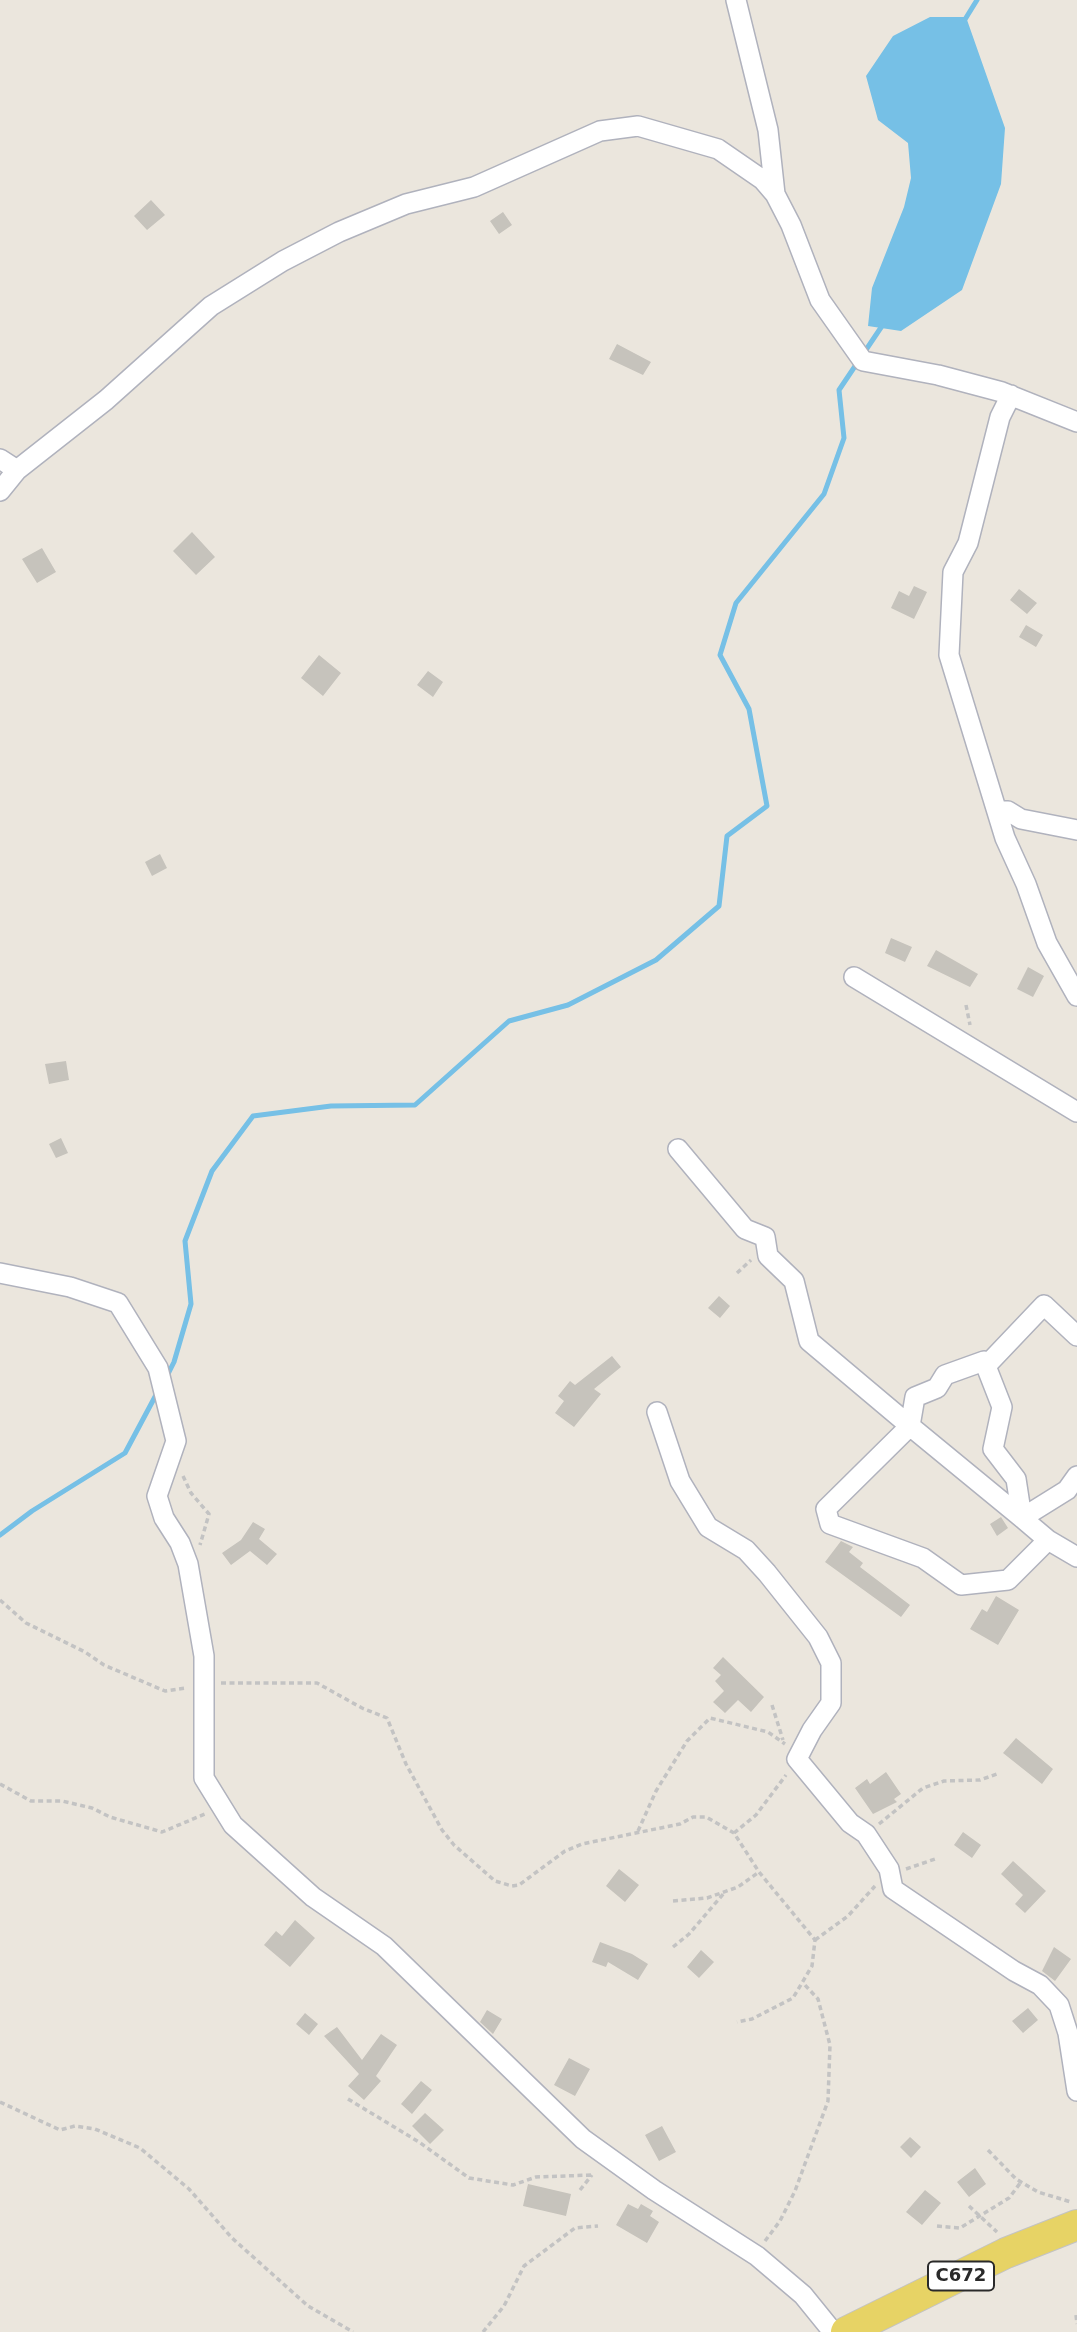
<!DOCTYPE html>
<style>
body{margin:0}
canvas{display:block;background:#ebe6dd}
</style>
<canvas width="1077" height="2332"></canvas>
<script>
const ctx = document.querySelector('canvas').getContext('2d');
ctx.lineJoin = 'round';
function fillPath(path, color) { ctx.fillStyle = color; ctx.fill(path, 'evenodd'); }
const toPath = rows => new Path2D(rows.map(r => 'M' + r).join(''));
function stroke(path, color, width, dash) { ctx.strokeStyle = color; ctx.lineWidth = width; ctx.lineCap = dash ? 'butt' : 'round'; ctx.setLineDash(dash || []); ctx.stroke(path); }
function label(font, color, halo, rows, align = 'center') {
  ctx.font = font + ' "DejaVu Sans",sans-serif'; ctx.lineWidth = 5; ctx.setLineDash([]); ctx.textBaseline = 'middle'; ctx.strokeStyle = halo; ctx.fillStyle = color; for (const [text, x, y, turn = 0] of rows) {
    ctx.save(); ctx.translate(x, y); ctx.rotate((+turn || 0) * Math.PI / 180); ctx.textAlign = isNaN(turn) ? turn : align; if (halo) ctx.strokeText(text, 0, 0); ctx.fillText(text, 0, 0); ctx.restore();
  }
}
const water = toPath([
 [930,17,966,17,1005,128,1001,184,962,290,901,331,868,326,872,288,904,207,911,178,908,143,878,120,866,76,893,36]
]);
const stream = toPath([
 [964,21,977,0],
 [167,1376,174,1362,191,1304,185,1241,212,1171,253,1116,331,1106,415,1105,509,1021,568,1005,656,960,719,906,727,836,767,806,749,709,720,655,736,603,824,494,844,438,839,390,884,323],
 [0,1535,32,1511,125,1453,157,1393]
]);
const building = toPath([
 [151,200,165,215,147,230,134,216],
 [503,212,512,225,499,234,490,221],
 [617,344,651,362,643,375,609,359],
 [192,532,215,557,196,575,173,551],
 [42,548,56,572,37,583,22,559],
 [914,586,927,592,914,619,891,608,899,591,909,596],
 [1019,589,1037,603,1027,614,1010,600],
 [1026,625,1043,635,1036,647,1019,637],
 [319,655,341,673,323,696,301,678],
 [428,671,443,682,433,697,417,685],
 [160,854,167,868,152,876,145,862],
 [891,938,912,947,905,962,885,953],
 [936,950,978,974,970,987,927,966],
 [1028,967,1044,976,1033,997,1017,989],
 [66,1061,69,1080,49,1084,45,1064],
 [61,1138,68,1153,56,1158,49,1144],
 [719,1296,730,1306,720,1318,708,1308],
 [612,1356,621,1367,594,1389,601,1394,574,1427,555,1413,564,1401,558,1396,570,1381,575,1385],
 [1001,1517,1008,1528,997,1536,990,1524],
 [253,1522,265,1529,259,1539,277,1554,267,1565,250,1551,231,1565,222,1553,241,1540],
 [841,1541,853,1547,849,1552,863,1563,860,1567,910,1605,901,1617,825,1562],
 [996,1596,1019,1610,998,1645,970,1629,982,1609,987,1612],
 [723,1657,764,1697,751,1712,738,1700,725,1713,713,1702,724,1691,715,1681,721,1675,713,1668],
 [1016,1738,1053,1769,1042,1784,1003,1753],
 [886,1772,901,1794,894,1799,897,1802,873,1814,855,1788,867,1779,870,1784],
 [963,1832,981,1845,972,1858,954,1845],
 [1013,1861,1046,1891,1025,1913,1015,1904,1023,1895,1001,1874],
 [619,1869,639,1885,625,1902,606,1886],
 [295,1920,315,1938,290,1967,264,1945,276,1931,282,1936],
 [600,1942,632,1954,648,1964,638,1980,608,1962,606,1967,592,1962],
 [1054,1947,1071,1959,1055,1981,1042,1971],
 [701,1950,714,1962,699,1978,687,1967],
 [1028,2008,1038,2020,1023,2033,1012,2021],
 [487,2010,502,2019,493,2034,480,2022],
 [305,2013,318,2024,309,2035,296,2024],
 [337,2027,362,2060,381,2034,397,2045,376,2076,381,2081,364,2100,348,2086,359,2074,324,2036],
 [569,2058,590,2069,575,2096,554,2085],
 [421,2081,432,2090,412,2114,401,2104],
 [425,2113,444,2130,430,2144,412,2126],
 [662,2126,676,2152,659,2161,645,2135],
 [910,2137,921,2147,911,2158,900,2147],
 [975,2168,986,2184,969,2197,957,2182],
 [528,2184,571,2194,566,2216,523,2206],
 [925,2190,941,2203,922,2225,906,2212],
 [628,2204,638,2209,641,2204,653,2211,650,2216,659,2222,647,2243,616,2225]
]);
const path = toPath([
 [966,1005,970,1025],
 [737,1273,751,1260],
 [183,1476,191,1493,209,1514,200,1545],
 [0,1600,26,1623,85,1652,104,1665,165,1691,186,1688],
 [221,1683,317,1683,362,1708,387,1718,406,1764,442,1830,454,1845,495,1881,512,1886,519,1885,565,1851,582,1844,680,1824,693,1817,706,1817,734,1833,759,1872,815,1940,812,1966,793,1998,752,2019,737,2022],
 [772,1705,783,1740],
 [0,1784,31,1801,62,1801,92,1808,110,1817,162,1832,205,1814],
 [879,1824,923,1788,944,1781,980,1780,997,1774],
 [638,1831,656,1791,687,1741,710,1718,768,1732,785,1744],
 [734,1833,756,1815,786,1775],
 [906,1869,938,1858],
 [673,1901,707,1898,738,1887,759,1872],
 [815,1940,848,1916,875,1886],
 [673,1947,689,1934,725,1892],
 [348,2099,419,2142,469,2178,513,2185,536,2177,592,2175],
 [0,2102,60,2130,75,2126,95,2129,140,2148,189,2189,232,2238,308,2306,353,2332],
 [988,2150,1016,2179,1038,2192,1071,2202],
 [580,2190,592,2175],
 [969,2206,997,2232],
 [937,2226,960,2228,1009,2198,1021,2182],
 [765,2241,780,2221,795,2191,828,2101,830,2045,818,1999,804,1984],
 [1076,2315,1077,2324],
 [483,2332,504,2306,524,2266,575,2228,598,2226]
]);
const street = toPath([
 [736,0,768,130,775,194],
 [1011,395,1000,417,968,543,953,572,949,655,1005,838,1026,884,1047,943,1077,996],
 [0,459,17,470],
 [0,491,17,470,106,400,211,306,283,261,339,232,406,204,474,187,600,131,638,126,718,149,763,180,775,194,791,225,820,300,863,361,938,375,1002,392,1077,422],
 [997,811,1008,811,1021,819,1077,830],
 [854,977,1077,1112],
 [678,1149,745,1229,765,1237,768,1256,794,1281,809,1341,910,1426,1022,1518,1048,1540,1008,1580,961,1585,923,1558,830,1524,826,1509,910,1426,915,1397,937,1388,945,1375,984,1361,1002,1407,993,1449,1016,1479,1022,1518],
 [0,1273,70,1287,118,1303,158,1368,176,1441,157,1496,164,1518,180,1543,188,1564,204,1656,204,1778,233,1825,313,1897,384,1946,583,2139,654,2190,757,2256,803,2295,833,2332],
 [986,1366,1044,1305,1077,1336],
 [657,1412,680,1481,708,1527,746,1550,767,1573,818,1637,831,1663,831,1703,812,1730,797,1759,850,1823,866,1834,889,1869,893,1889,1014,1971,1040,1985,1059,2005,1068,2033,1077,2091],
 [1022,1518,1067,1490,1077,1476],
 [1048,1540,1077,1557]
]);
const primary = toPath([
 [846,2332,1006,2253,1077,2225]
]);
const shields = [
 [961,2276,66]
];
const shieldNames = [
 ["C672",961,2276]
];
fillPath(water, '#76c0e6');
stroke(stream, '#76c0e6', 5);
fillPath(building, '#c6c3bc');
stroke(street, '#b0b2bd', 22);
stroke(primary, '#c3c3c3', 32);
stroke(path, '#c3c3c3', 3.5, [5, 3.5]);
stroke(street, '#fff', 19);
stroke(primary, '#e7d365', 30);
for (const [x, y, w] of shields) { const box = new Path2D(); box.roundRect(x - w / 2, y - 14.5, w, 29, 5); ctx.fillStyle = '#fff'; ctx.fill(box); stroke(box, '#2a2a2a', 2); }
label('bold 18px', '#2a2a2a', null, shieldNames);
</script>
